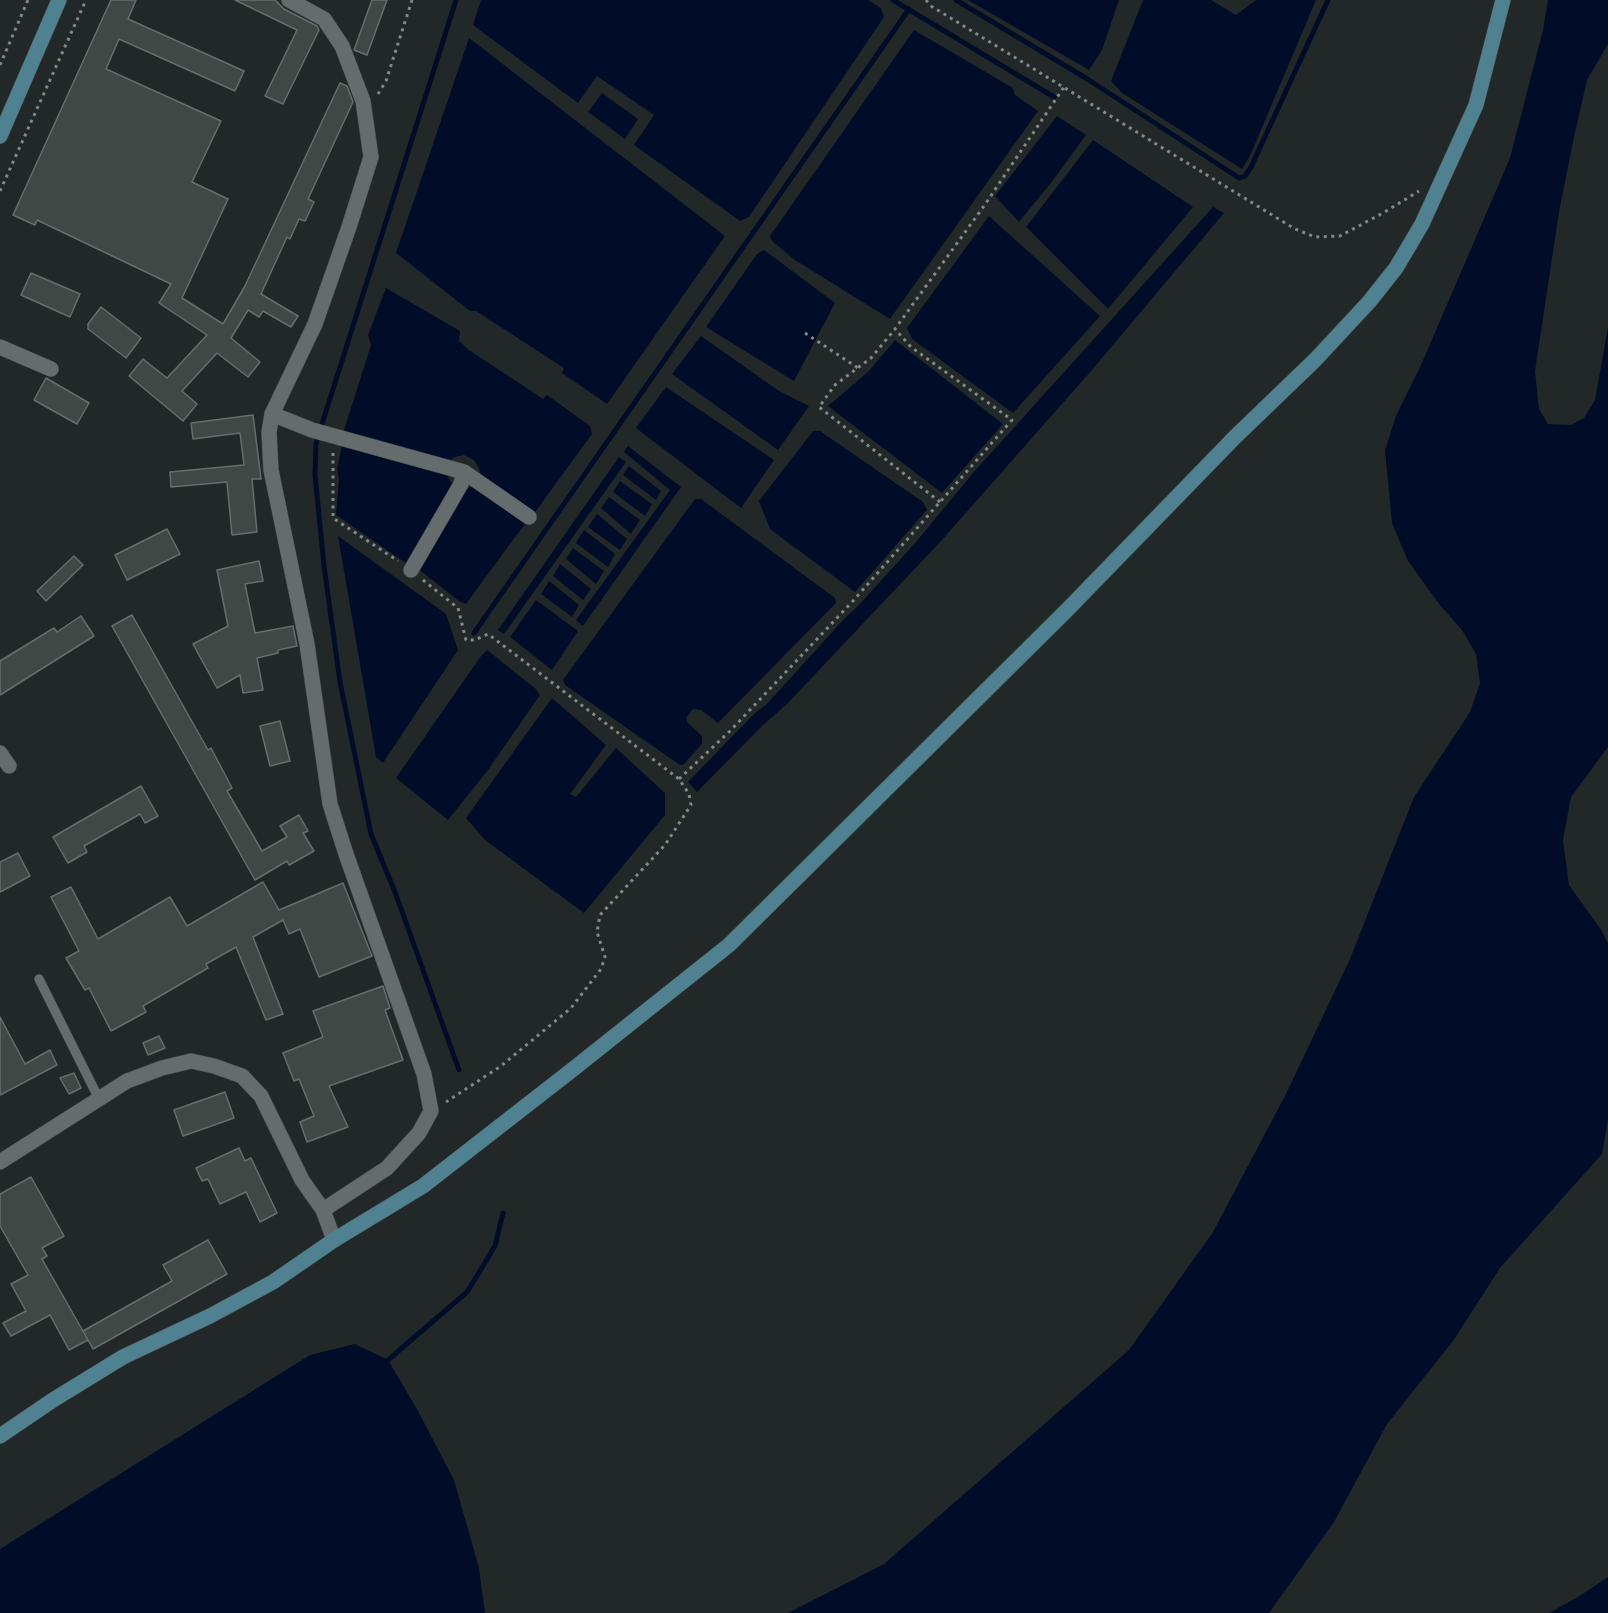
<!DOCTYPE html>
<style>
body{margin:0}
canvas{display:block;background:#222828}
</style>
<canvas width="1608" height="1613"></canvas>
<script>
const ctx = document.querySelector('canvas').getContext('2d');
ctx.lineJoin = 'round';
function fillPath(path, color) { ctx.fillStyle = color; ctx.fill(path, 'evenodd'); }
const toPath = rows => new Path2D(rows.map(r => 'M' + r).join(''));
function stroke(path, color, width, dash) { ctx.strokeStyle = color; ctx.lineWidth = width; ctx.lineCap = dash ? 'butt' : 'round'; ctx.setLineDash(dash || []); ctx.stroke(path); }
const water = toPath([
 [481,0,868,0,881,8,884,17,749,217,740,221,634,145,654,115,597,76,578,103,473,25],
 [968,0,1119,0,1102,50,1089,70],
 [1143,0,1211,0,1236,15,1256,0,1316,0,1250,156,1242,169,1122,93,1111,81],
 [1548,0,1608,0,1608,44,1587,80,1574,137,1559,212,1535,371,1539,409,1548,424,1571,425,1584,418,1595,400,1608,327,1608,747,1571,797,1563,840,1569,885,1602,931,1608,944,1608,1119,1602,1154,1500,1268,1453,1341,1387,1424,1334,1522,1269,1613,788,1613,884,1564,1129,1350,1213,1232,1286,1094,1350,959,1414,797,1470,712,1480,683,1476,654,1462,630,1439,604,1408,561,1392,523,1385,450,1396,416,1421,365,1510,158,1543,30],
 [914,30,1013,88,1015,95,1038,111,890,319,795,260,773,242,770,236],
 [469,38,725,236,607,404,562,373,564,368,476,311,470,311,396,253],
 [602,93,638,119,625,139,588,112],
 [1057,116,1086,135,1051,183,1019,222,995,196],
 [1093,140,1193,207,1108,309,1026,227],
 [1213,207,1224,213,1092,370,941,541,787,704,762,726,697,792,688,782,756,712,766,705,843,620,859,605,916,542,973,473],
 [989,216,1100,316,1013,413,912,339,907,328],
 [764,250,835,303,794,381,706,327,757,254],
 [386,288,460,331,459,341,469,350,543,399,547,395,590,426,592,434,533,515,481,477,479,468,474,460,464,455,455,457,448,462,360,439,344,430,371,345,368,335],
 [701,336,779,391,809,406,778,450,672,374],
 [895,340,1003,424,942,493,828,406,869,371],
 [666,387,774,460,741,508,636,428],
 [813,431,820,431,923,502,927,510,855,592,770,529,759,501],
 [342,445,447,474,450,481,456,486,410,566,336,515,339,479,337,469],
 [628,446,681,487,583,626,576,620,670,490,624,452],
 [619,457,626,462,504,634,498,630],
 [629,466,661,491,656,500,623,475],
 [620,481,652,504,645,516,613,492],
 [476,487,527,521,466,604,459,601,417,568,464,488],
 [609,497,640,520,631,534,601,508],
 [695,499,701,499,835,598,836,603,718,723,701,710,693,709,686,718,688,723,702,736,702,744,683,765,680,765,565,685,563,680],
 [597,514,627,539,620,550,588,527],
 [584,530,615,554,608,567,576,543],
 [338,536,446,614,458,650,383,763,376,757],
 [573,548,604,571,596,584,566,559],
 [560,564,591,589,583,600,553,576],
 [549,581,579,605,572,617,541,594],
 [536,600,578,631,552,670,510,637],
 [487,650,536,689,540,695,488,770,448,820,396,778,481,656],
 [552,698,606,745,570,794,576,797,616,748,665,793,665,815,584,913,485,840,466,818],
 [355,1344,388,1360,418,1411,454,1480,479,1568,485,1613,0,1613,0,1549,310,1355],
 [1608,1577,1608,1613,1549,1613,1578,1597]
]);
const stream = toPath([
 [456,0,322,424,316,444,315,475,324,566,340,682,371,834,395,892,459,1070],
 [893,0,1054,97],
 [956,0,1089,80,1239,178,1245,176,1251,167,1328,0],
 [474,633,909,9],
 [388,1360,467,1292,495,1246,503,1213]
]);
const building = toPath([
 [111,0,136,0,128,19,244,71,235,91,119,39,106,69,221,121,192,182,228,199,182,298,223,324,245,286,340,83,347,86,353,102,308,199,314,202,305,221,299,219,290,239,287,237,261,294,298,316,291,327,263,311,259,317,248,310,231,338,260,362,248,377,217,353,182,391,197,404,183,421,129,376,143,359,167,378,207,335,159,303,171,284,37,220,35,225,13,215,111,0],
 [235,0,275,0,284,9,317,26,319,30,283,104,265,96,297,30,235,0],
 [372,0,387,0,367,55,354,50,372,0],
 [31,273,80,294,70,317,21,295,31,273],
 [101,307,141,338,126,358,88,329,88,324,101,307],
 [46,378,89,403,77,424,34,400,46,378],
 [253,415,261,479,252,479,257,532,232,535,227,482,171,487,170,472,244,465,240,433,193,439,191,423,253,415],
 [167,529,180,554,127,580,115,555,167,529],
 [74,556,83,565,46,601,37,591,74,556],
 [259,561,263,581,245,584,255,633,293,626,297,646,278,650,278,653,257,658,263,690,243,693,240,675,217,688,193,644,228,626,217,570,259,561],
 [132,615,208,750,211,748,232,788,227,791,262,851,287,837,280,826,299,815,308,831,303,833,314,851,289,865,287,861,255,880,112,626,132,615],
 [81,616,94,636,0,695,0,661,54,628,57,632,81,616],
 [280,721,290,761,270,766,260,726,280,721],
 [141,786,158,816,145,823,140,814,84,846,87,852,68,863,53,837,141,786],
 [18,853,30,876,0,892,0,862,18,853],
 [263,882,279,910,343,883,372,956,319,977,300,929,289,934,283,920,253,937,283,1014,266,1020,236,947,206,964,208,968,143,1006,146,1012,111,1031,89,988,85,990,66,958,79,951,51,897,71,887,98,939,170,897,187,926,263,882],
 [383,986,390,1008,385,1010,403,1060,329,1086,348,1127,307,1142,300,1122,314,1116,299,1079,294,1081,283,1053,323,1037,313,1011,383,986],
 [0,1017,25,1064,50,1050,57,1065,0,1095,0,1017],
 [159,1036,165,1048,148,1055,143,1043,159,1036],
 [74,1073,81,1088,69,1094,60,1078,74,1073],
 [225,1092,234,1118,183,1136,174,1110,225,1092],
 [239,1148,245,1161,251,1158,277,1213,260,1222,246,1192,220,1204,208,1179,202,1181,196,1168,239,1148],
 [31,1177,64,1236,42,1248,47,1256,42,1259,88,1340,69,1350,50,1315,11,1336,3,1323,26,1311,11,1284,28,1275,0,1226,0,1194,31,1177],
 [208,1240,227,1274,93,1349,83,1331,172,1281,163,1265,208,1240]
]);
const path = toPath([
 [926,0,931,6,1295,229,1315,237,1340,236,1383,213,1419,191],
 [0,65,28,0],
 [378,94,386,81,412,0],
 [0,191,86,0],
 [805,333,858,368],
 [333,453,333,518,398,561],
 [940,502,819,407,835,385,871,358,895,329,984,206,1064,87],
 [423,580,458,608,466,640,475,640,488,634,679,779,689,794,691,805,665,845,600,915,597,932,605,957,601,969,571,1008,501,1066,446,1102],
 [679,779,730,731,853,601,1012,420,911,347,895,329]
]);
const service = toPath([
 [39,979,99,1099]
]);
const pedestrian = toPath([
 [272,414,312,430,464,472,529,517],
 [411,570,461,484,464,472]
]);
const minor = toPath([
 [289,0,324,19,342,46,363,101,371,157,349,227,315,324,272,414,269,432,271,470,307,644,330,804,346,854,424,1074,431,1111,419,1133,387,1168,323,1210],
 [0,347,51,369],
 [0,753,9,766],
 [0,1162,127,1081,162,1068,191,1061,214,1066,242,1076,261,1096,302,1180,323,1210,334,1240]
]);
const secondary = toPath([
 [0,136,59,0],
 [0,1436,53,1400,123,1357,210,1316,273,1282,334,1240,423,1186,572,1070,729,945,1067,610,1235,437,1315,360,1369,302,1396,268,1422,224,1476,105,1503,0]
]);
fillPath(water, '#000c28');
stroke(stream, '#000c28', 5);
fillPath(building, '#404744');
stroke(building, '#666d6a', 1.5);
stroke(service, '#414646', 10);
stroke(pedestrian, '#414646', 16);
stroke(minor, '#414646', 16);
stroke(secondary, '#414646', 16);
stroke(path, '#828787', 3, [3, 4.5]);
stroke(service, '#656c6d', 9);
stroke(pedestrian, '#656c6d', 15);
stroke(minor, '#656c6d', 15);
stroke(secondary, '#4f8190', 15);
</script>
